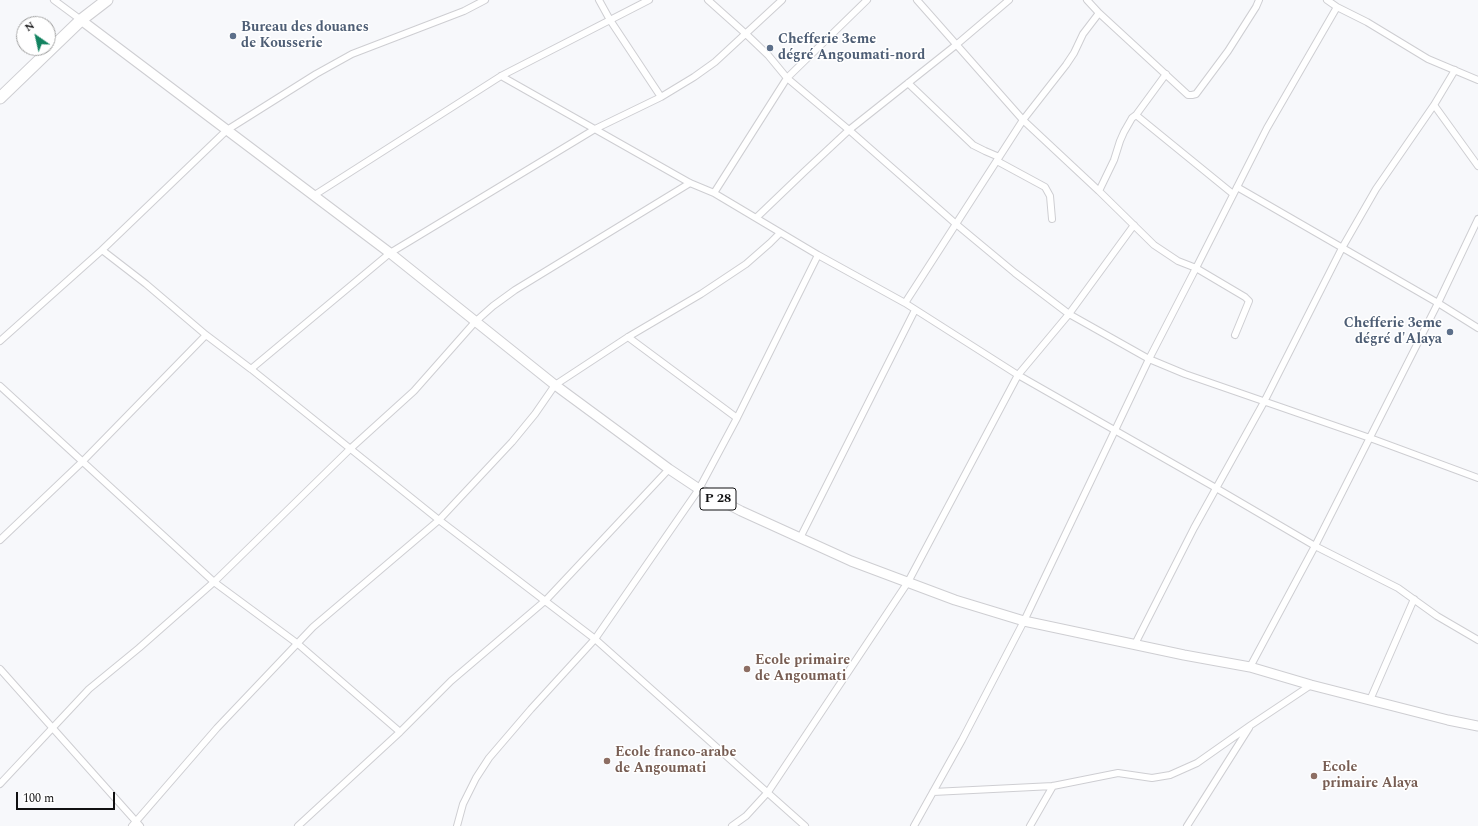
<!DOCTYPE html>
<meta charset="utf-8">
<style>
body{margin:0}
#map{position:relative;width:1478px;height:826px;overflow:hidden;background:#f7f8fb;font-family:Spectral,serif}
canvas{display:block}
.north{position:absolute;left:16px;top:16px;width:40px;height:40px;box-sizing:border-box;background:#fff;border:1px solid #a0a0a0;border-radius:50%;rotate:326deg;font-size:11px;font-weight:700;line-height:16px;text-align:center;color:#111112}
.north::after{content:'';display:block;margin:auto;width:14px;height:18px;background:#128360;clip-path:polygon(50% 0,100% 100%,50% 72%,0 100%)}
.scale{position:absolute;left:16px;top:792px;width:99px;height:18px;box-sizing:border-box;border:2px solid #111112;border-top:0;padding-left:5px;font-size:12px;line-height:14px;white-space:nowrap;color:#111112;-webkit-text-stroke:3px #fff;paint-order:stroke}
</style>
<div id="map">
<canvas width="1478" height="826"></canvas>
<div class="north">N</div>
<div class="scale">100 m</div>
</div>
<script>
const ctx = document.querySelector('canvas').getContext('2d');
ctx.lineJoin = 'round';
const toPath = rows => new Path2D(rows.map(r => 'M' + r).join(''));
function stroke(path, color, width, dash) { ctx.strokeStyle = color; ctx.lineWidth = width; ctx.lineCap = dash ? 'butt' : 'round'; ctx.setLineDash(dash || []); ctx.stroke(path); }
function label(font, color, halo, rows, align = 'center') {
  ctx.font = font + ' Spectral,serif'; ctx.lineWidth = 3; ctx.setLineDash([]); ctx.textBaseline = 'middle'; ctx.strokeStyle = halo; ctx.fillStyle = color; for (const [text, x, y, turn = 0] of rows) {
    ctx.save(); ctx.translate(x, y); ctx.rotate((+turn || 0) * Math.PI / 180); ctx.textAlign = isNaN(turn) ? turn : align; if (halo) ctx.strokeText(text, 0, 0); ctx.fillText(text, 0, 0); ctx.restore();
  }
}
const street = toPath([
 [54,0,81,20],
 [599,0,610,20,661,97],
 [708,0,746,34,768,55,787,78,849,130,956,224,1015,273,1069,314,1149,359,1185,374,1370,438,1478,478],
 [1337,7,1367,22,1428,59,1478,80],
 [1099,13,1188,95,1192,95,1196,94,1228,51,1256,7,1259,0],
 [501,76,690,183,714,193,818,255,905,303,1018,375,1216,488,1315,546,1398,588,1437,616,1478,640],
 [908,83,973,145,985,151,999,157],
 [1434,105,1455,70],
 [1136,115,1166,74],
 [997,161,1045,187,1050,196,1052,219],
 [1237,187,1438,303,1478,328],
 [1099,191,1114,160,1120,141,1124,132,1132,118,1136,115,1233,194],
 [714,193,787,78,867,0],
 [313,196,501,76,649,0],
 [756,218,804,172,849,130,956,45,1009,0],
 [102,250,146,284,206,335,251,369,439,520,595,639,805,826],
 [905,303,1023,120,1066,65,1074,53,1083,34,1099,13,1087,0],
 [1235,335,1249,301,1245,297,1196,268,1267,128,1337,7,1327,0],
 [628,337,737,418],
 [0,341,102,250,227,130,316,74,352,54,464,11,485,0],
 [251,369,390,253,595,129,661,97,694,77,715,62,782,0],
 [0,386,214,582,298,644,400,732],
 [800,538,915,310],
 [0,540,82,462,206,335],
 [1135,644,1194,528,1264,402,1342,248,1376,189,1434,105,1478,166],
 [1250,667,1315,546,1438,303,1478,219],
 [0,669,140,826],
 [1370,700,1414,599],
 [0,784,89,689,139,648,214,582,350,449,414,391,475,322,493,306,515,290,690,183],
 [933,792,1053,786,1118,773,1152,778,1170,775,1197,763,1251,725,1311,685],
 [132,826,217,728,313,627,439,520,512,442,535,414,555,385,628,337,701,294,746,264,770,243,780,233],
 [298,826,400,732,451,681,546,600,669,469],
 [457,826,463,804,476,778,489,758,531,709,595,639,699,489,737,418,818,255],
 [732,826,746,816,768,792,908,582,1018,375,1069,314,1134,225],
 [914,826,962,740,1024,621,1149,359,1196,268,1178,261,1154,245,1099,191,1023,120,917,0],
 [1030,826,1053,786],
 [1187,826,1249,728]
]);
const primary = toPath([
 [81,20,390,253,555,385,669,469,699,489,741,511,851,561,955,600,1024,621,1184,655,1250,667,1311,685,1448,720,1478,726]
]);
const highway = toPath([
 [0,98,81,20,107,0]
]);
const markers = [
 [233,36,4,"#5c6f8a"],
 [770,48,4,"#5c6f8a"],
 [1450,332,4,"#5c6f8a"],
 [747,669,4,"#8d6e63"],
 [607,761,4,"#8d6e63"],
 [1314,776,4,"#8d6e63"]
];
const shields = [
 [718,499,36]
];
const shieldNames = [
 ["P 28",718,499]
];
const serviceNames = [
 ["Bureau des douanes",241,28],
 ["de Kousserie",241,44],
 ["Chefferie 3eme",778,40],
 ["dégré Angoumati-nord",778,56],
 ["Chefferie 3eme",1442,324,"right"],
 ["dégré d'Alaya",1442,340,"right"]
];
const educationNames = [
 ["Ecole primaire",755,661],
 ["de Angoumati",755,677],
 ["Ecole franco-arabe",615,753],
 ["de Angoumati",615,769],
 ["Ecole",1322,768],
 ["primaire Alaya",1322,784]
];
stroke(street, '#ceced2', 8);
stroke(primary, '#ceced2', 11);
stroke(highway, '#ceced2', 13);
stroke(street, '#fff', 6);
stroke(primary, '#fff', 9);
stroke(highway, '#fff', 11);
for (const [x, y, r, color] of markers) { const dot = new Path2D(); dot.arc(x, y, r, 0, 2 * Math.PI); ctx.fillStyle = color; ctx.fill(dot); stroke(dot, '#fff', 1.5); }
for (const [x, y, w] of shields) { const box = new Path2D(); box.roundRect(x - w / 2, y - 11, w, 22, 3); ctx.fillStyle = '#fff'; ctx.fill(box); stroke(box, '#111112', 1); }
label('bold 13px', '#111112', null, shieldNames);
label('bold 14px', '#4e5e75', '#fff', serviceNames, 'left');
label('bold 14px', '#785e54', '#fff', educationNames, 'left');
</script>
